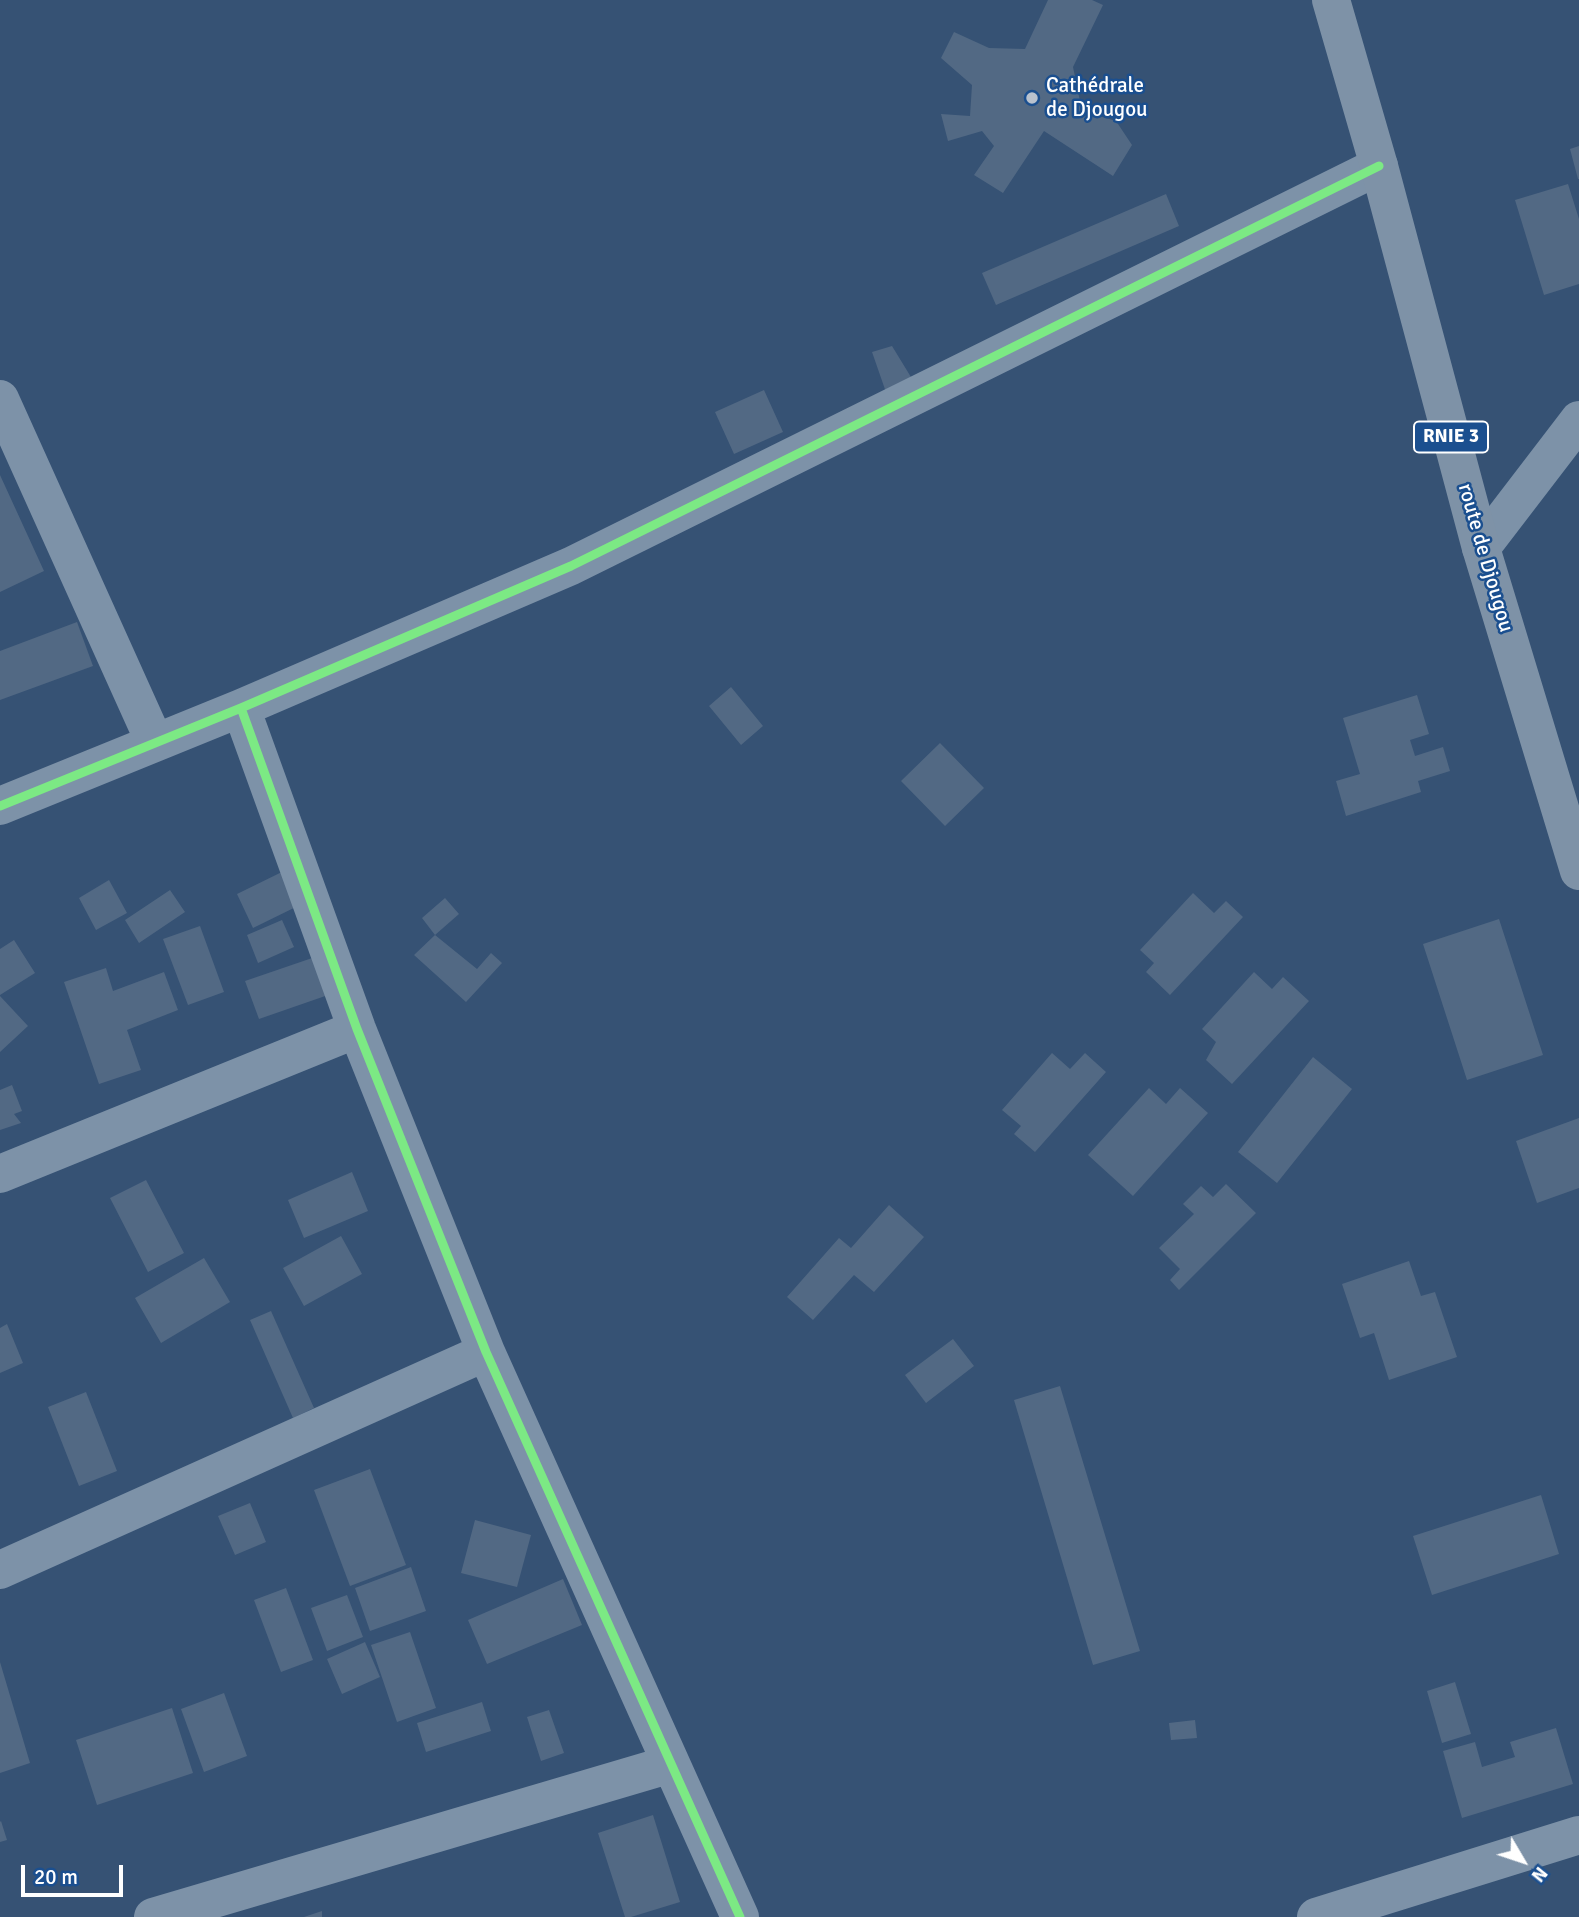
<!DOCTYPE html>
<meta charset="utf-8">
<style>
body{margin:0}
#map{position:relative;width:1579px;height:1917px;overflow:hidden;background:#365274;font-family:Signika,sans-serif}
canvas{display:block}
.north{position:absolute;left:1488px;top:1826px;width:70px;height:70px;-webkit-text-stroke:5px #1b4f8f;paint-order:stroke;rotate:129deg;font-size:19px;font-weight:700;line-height:28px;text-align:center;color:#fff}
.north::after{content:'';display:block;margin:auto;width:24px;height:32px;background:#fff;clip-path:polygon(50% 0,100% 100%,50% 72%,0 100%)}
.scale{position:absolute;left:21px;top:1865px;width:102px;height:32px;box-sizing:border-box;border:4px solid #fff;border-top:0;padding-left:9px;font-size:21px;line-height:24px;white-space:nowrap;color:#fff;-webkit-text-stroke:5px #1b4f8f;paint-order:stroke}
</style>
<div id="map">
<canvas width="1579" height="1917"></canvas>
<div class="north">N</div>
<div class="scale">20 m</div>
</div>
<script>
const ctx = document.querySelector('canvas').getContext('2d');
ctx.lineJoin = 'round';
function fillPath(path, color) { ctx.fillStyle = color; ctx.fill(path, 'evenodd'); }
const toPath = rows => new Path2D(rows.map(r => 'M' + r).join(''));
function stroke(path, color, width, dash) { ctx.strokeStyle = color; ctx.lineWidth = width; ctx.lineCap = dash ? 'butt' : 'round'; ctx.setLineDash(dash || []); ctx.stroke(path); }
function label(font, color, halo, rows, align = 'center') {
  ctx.font = font + ' Signika,sans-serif'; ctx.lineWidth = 5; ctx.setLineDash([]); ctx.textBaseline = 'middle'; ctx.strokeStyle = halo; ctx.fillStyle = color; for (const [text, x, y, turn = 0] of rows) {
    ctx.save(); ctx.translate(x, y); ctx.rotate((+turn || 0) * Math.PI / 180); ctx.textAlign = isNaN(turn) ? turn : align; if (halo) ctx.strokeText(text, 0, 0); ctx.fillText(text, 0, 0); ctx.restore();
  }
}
const building = toPath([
 [1048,0,1092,0,1103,5,1073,67,1082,111,1116,121,1132,145,1113,176,1044,131,1003,193,974,175,994,146,982,131,948,141,941,114,970,116,972,85,941,58,954,32,989,48,1025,49],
 [1579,146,1579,179,1578,179,1570,149],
 [1568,184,1579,219,1579,284,1544,295,1515,200],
 [1166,194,1179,226,996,305,982,273],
 [892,346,914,382,888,398,872,352],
 [764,390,783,432,734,454,715,412],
 [0,475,44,571,0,592],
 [77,622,93,666,0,700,0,651],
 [731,687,763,726,741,745,709,706],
 [1417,695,1429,734,1410,740,1415,756,1443,747,1450,771,1418,781,1421,792,1346,816,1336,781,1360,774,1343,718],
 [940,743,984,788,945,826,901,781],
 [288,869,304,903,253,928,237,894],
 [109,880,127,913,96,930,79,898],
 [170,890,185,912,139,943,125,920],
 [1193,893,1214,913,1226,901,1243,917,1170,995,1146,972,1154,963,1140,950],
 [445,898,459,914,435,935,422,918],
 [1499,919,1543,1055,1467,1080,1423,944],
 [282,920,294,947,258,963,247,935],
 [200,926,224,992,188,1005,163,939],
 [435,935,477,969,491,953,502,963,466,1002,414,955],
 [14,940,35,973,0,995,0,949],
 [318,956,331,994,259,1019,245,981],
 [106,968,113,991,164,972,178,1010,127,1030,141,1070,99,1084,64,982],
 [1254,972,1272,989,1283,977,1309,1001,1232,1084,1206,1060,1216,1042,1202,1029],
 [0,996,28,1026,0,1052],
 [1052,1053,1070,1069,1085,1053,1106,1072,1035,1152,1014,1134,1021,1126,1002,1110],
 [1313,1057,1352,1089,1277,1183,1238,1152],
 [12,1085,22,1111,14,1114,21,1123,0,1130,0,1090],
 [1149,1088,1166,1104,1180,1088,1208,1113,1133,1196,1088,1155],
 [1579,1118,1579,1188,1537,1203,1516,1141],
 [352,1172,368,1211,304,1238,288,1200],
 [146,1180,184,1253,148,1272,110,1198],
 [1226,1184,1256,1213,1179,1290,1170,1280,1180,1269,1159,1248,1194,1214,1183,1204,1201,1186,1213,1197],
 [889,1205,924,1237,874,1292,854,1275,813,1320,787,1297,839,1238,851,1248],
 [341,1236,362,1274,304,1306,283,1268],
 [204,1258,230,1302,161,1343,135,1298],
 [1409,1261,1421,1296,1435,1292,1457,1357,1389,1380,1374,1333,1360,1338,1342,1284],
 [271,1311,314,1408,293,1418,250,1320],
 [7,1324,23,1363,0,1373,0,1328],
 [953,1339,974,1366,926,1403,905,1375],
 [1060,1386,1140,1651,1093,1665,1014,1400],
 [86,1392,117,1471,79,1486,48,1407],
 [370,1469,406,1565,350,1586,314,1490],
 [1541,1495,1559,1554,1432,1595,1413,1536],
 [250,1503,266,1542,235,1555,218,1516],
 [475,1520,531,1535,517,1587,461,1573],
 [411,1567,426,1611,370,1631,355,1588],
 [563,1579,582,1625,487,1664,468,1620],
 [286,1588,313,1660,281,1672,254,1600],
 [347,1595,363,1637,327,1651,311,1608],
 [410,1632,436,1708,397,1722,371,1645],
 [365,1642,380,1677,342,1694,327,1659],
 [0,1662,30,1763,0,1773],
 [1455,1682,1471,1734,1442,1743,1427,1691],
 [224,1693,247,1756,204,1772,181,1709],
 [482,1702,491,1731,426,1752,417,1723],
 [172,1708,193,1773,97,1805,76,1740],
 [549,1710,564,1753,541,1761,527,1717],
 [1195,1720,1197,1738,1171,1740,1169,1723],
 [1556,1728,1573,1784,1462,1818,1443,1751,1475,1742,1482,1767,1515,1757,1510,1742],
 [653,1815,680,1902,631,1917,625,1917,598,1833],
 [1,1821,7,1840,0,1842,0,1822],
 [322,1911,322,1917,304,1917]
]);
const street = toPath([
 [0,399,155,743],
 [1481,548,1579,420],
 [241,708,357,1029,486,1352,740,1917],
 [0,806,241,708,571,566,1379,166],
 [0,1174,357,1029],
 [0,1570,486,1352],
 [153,1917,671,1764],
 [1316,1917,1579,1835]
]);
const highway = toPath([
 [1331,0,1379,166,1481,548,1579,871]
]);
const cycleway = toPath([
 [241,708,357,1029,486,1352,740,1917],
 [0,806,241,708,571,566,1379,166]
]);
const markers = [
 [1032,98,7,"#b9c2ce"]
];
const shields = [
 [1451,437,74]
];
const shieldNames = [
 ["RNIE 3",1451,437]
];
const poiNames = [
 ["Cathédrale",1046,86],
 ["de Djougou",1046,110]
];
const streetNames = [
 ["route de Djougou",1485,558,74]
];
fillPath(building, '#526984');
stroke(street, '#7d92a8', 38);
stroke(highway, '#7e92a7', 38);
stroke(cycleway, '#7ce984', 9);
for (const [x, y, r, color] of markers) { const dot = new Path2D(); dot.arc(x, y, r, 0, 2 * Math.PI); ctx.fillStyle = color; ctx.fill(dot); stroke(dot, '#1b4f8f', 2.5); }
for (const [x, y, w] of shields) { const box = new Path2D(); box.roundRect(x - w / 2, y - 15.5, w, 31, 5); ctx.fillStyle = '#1b4f8f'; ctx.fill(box); stroke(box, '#fff', 2); }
label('bold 19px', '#fff', null, shieldNames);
label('21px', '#fff', '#1b4f8f', poiNames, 'left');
label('21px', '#fff', '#1b4f8f', streetNames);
</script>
